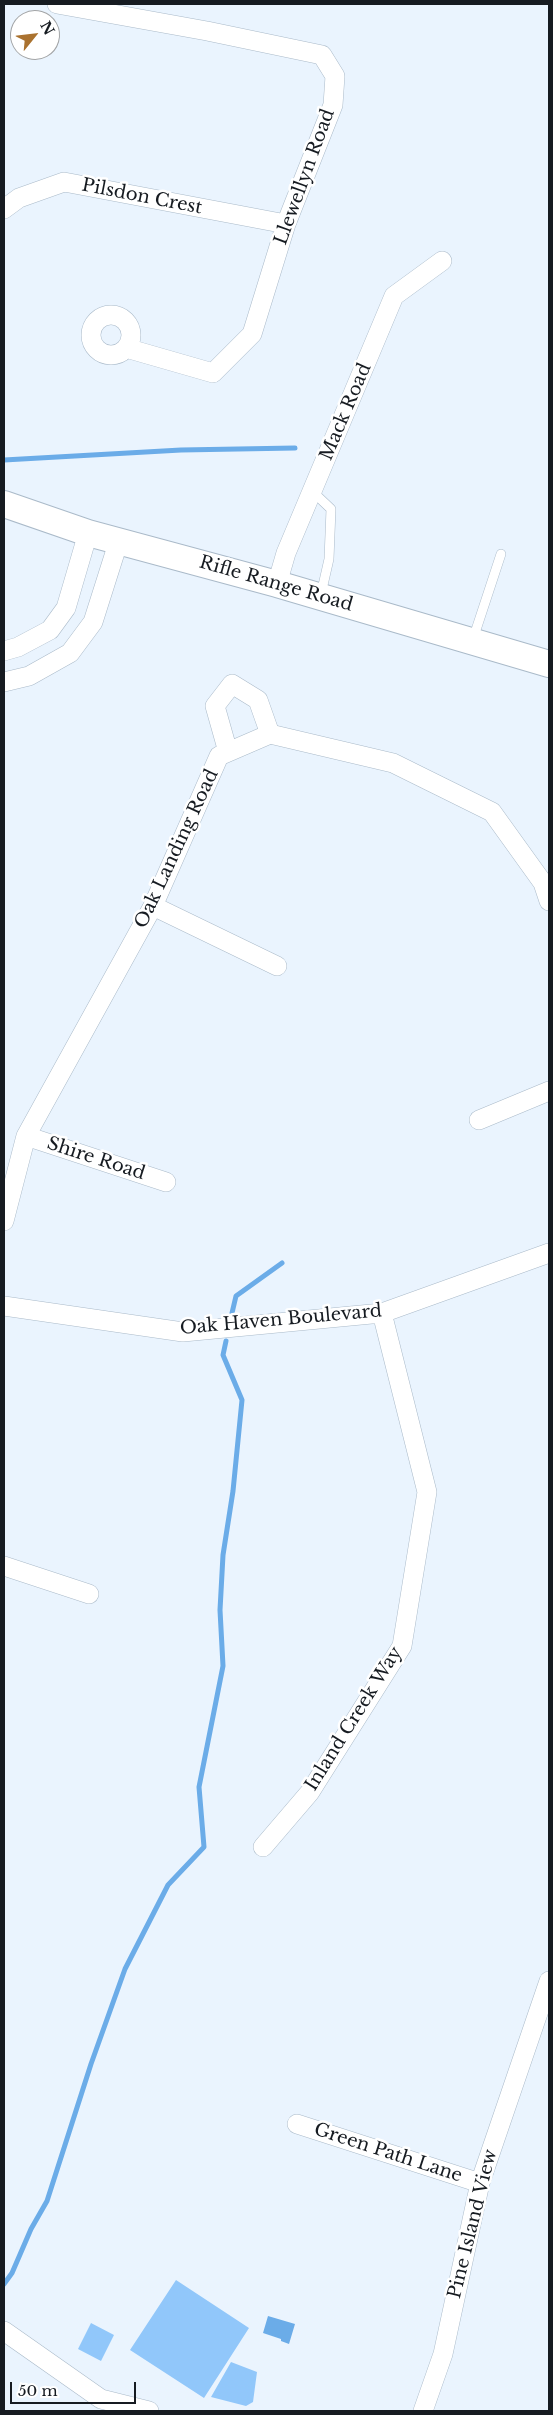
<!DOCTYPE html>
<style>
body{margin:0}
#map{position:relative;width:553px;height:2415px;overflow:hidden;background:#eaf4fe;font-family:"Libre Baskerville",serif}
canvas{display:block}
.frame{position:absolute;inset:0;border:5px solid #161b21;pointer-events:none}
.north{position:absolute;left:10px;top:10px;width:50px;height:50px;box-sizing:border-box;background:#fff;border:1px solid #a2a4a6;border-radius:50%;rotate:61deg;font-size:14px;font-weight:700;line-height:20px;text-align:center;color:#161b21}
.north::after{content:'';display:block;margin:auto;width:18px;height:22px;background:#aa722f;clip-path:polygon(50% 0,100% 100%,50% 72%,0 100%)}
.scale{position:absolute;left:10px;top:2382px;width:126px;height:22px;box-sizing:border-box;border:2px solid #161b21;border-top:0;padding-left:6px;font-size:15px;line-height:18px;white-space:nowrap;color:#161b21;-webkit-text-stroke:4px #fff;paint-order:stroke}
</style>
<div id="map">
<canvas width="553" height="2415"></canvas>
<div class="frame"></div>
<div class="north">N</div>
<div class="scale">50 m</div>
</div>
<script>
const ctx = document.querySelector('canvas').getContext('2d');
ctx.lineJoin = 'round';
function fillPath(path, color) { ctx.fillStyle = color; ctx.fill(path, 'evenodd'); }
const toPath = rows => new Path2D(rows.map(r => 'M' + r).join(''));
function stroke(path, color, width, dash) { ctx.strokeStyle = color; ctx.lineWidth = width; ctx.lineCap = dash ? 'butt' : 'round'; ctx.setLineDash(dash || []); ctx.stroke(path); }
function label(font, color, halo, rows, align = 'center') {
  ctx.font = font + ' "Libre Baskerville",serif'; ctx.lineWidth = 5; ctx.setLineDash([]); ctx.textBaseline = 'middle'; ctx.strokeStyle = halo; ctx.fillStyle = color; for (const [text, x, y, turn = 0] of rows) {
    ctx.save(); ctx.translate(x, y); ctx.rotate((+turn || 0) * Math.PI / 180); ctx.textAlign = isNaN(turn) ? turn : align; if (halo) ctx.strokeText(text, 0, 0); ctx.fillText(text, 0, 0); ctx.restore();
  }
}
const green = toPath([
 [176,2280,249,2328,204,2398,130,2350],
 [91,2323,114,2335,101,2361,78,2349],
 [231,2362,257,2372,253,2402,246,2406,211,2397]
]);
const water = toPath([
 [268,2316,295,2324,289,2344,281,2341,281,2339,263,2333]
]);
const stream = toPath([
 [4,460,181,450,295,448],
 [232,1313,236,1296,282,1263],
 [4,2284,12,2273,31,2229,47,2201,91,2064,125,1969,168,1885,204,1847,199,1787,223,1666,220,1610,223,1555,233,1491,242,1400,223,1355,226,1341]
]);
const service = toPath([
 [312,491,331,509,329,559,321,594],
 [473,639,501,554]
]);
const minor = toPath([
 [57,4,207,31,322,55,335,76,333,105,286,224,252,334,213,373,126,348],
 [4,209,19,198,64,182,286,224],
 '91 335a20 20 0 1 1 40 0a20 20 0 1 1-40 0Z',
 [277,584,286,553,394,296,442,261],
 [4,651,18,647,50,630,66,608,88,533],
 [4,682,29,676,70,653,93,622,119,540],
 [228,752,215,706,232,684,258,700,270,734],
 [153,906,277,966],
 [479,1120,549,1091],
 [26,1136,166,1182],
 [4,1221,26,1136,153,906,219,756,270,734,393,763,492,812,543,883,549,901],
 [4,1306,183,1332,382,1313,549,1253],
 [4,1566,89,1594],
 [263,1847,310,1792,402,1646,427,1492,382,1313],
 [297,2124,480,2183],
 [4,2331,101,2399,149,2411],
 [423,2411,443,2354,480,2183,549,1981]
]);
const secondary = toPath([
 [4,504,88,533,277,584,549,664]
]);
const streetNames = [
 ["Llewellyn Road",305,177,-70],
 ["Pilsdon Crest",142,197,11],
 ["Mack Road",346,412,-67],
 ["Rifle Range Road",276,584,16],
 ["Oak Landing Road",177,849,-65],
 ["Shire Road",96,1159,18],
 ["Oak Haven Boulevard",281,1320,-5],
 ["Inland Creek Way",354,1719,-58],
 ["Green Path Lane",388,2153,18],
 ["Pine Island View",473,2224,-76]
];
fillPath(green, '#91c7fa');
fillPath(water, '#6bace8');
stroke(stream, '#6bace8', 5);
stroke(service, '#aabac9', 10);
stroke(minor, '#aabac9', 20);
stroke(secondary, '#aabac9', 28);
stroke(service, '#fff', 9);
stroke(minor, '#fff', 19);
stroke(secondary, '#fff', 26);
label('18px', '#161b21', '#fff', streetNames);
</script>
